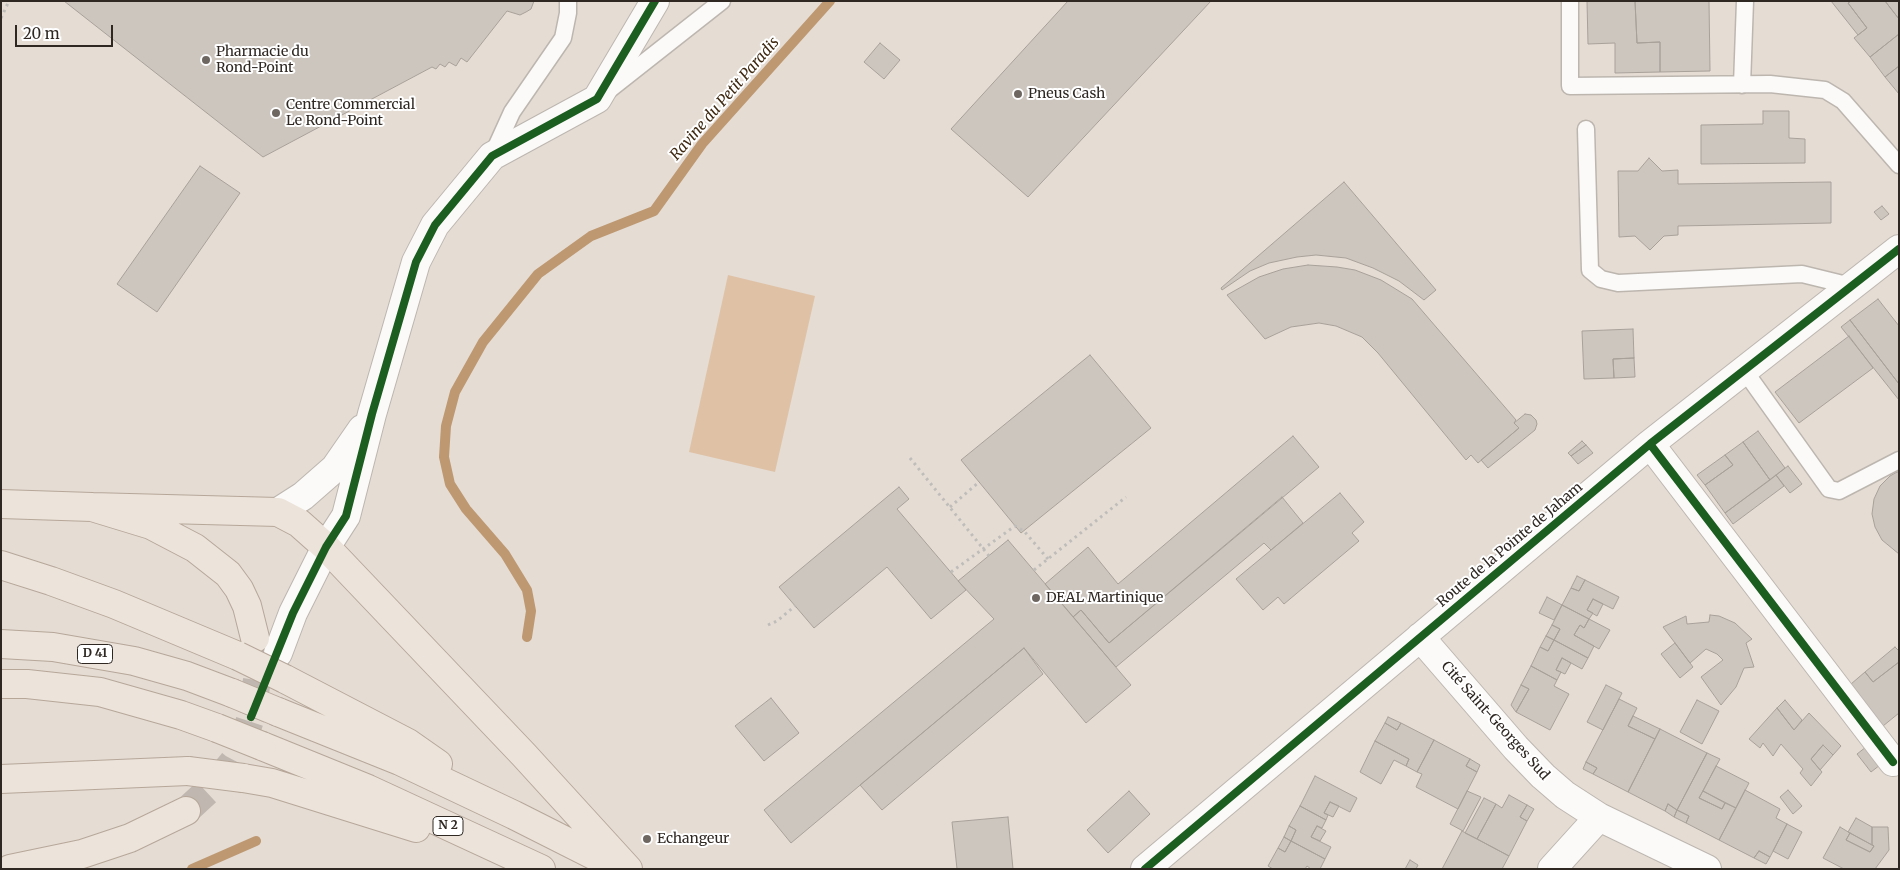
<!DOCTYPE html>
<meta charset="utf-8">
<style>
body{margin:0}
#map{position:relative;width:1900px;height:870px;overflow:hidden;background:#e5dcd4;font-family:Merriweather,serif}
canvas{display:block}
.frame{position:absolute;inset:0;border:2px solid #2e2722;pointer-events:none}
.scale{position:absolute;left:15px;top:25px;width:98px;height:22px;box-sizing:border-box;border:2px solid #2e2722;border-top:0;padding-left:6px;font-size:15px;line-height:18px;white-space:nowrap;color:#2e2722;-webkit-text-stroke:4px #fff;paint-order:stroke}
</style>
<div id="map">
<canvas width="1900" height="870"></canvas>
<div class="frame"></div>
<div class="scale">20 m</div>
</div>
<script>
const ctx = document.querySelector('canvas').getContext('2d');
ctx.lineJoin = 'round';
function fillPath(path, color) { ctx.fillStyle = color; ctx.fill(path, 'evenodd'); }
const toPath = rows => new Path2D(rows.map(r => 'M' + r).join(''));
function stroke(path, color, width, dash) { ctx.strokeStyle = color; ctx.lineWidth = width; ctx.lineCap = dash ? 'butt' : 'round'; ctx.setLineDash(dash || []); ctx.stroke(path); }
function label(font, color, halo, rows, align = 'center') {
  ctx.font = font + ' Merriweather,serif'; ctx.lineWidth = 4; ctx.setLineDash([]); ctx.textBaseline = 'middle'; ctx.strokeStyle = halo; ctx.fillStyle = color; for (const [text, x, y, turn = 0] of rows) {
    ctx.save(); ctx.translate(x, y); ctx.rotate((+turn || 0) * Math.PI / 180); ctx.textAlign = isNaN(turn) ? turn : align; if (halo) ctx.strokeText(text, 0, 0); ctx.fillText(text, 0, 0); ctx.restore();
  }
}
const green = toPath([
 [728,275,815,296,775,472,689,452]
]);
const stream = toPath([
 [527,637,531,611,527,590,505,554,466,509,450,484,444,457,446,426,455,392,483,342,538,274,591,236,654,211,702,144,830,1],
 [192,869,256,841]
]);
const building = toPath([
 [64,1,534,1,531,9,526,12,520,15,507,11,467,62,461,58,456,66,449,62,445,67,440,64,436,69,432,67,263,157,64,1],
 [1068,1,1211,1,1028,197,951,129,1068,1],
 [1587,1,1635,1,1637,43,1660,42,1660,72,1615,73,1615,43,1588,44,1587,1],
 [1635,1,1709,1,1710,71,1660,72,1660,42,1637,43,1635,1],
 [1831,1,1851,1,1848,3,1867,28,1858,35,1831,1],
 [1851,1,1885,1,1899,19,1899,34,1870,57,1854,38,1867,28,1848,3,1851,1],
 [1885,1,1899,1,1899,19,1885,1],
 [1899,34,1899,66,1885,77,1870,57,1899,34],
 [880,43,900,60,884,79,864,62,880,43],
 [1899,66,1899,94,1885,77,1899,66],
 [1763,111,1789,111,1789,138,1805,139,1805,163,1701,164,1701,125,1763,124,1763,111],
 [1649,158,1662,171,1678,170,1678,184,1831,182,1831,223,1678,226,1678,235,1664,236,1650,250,1635,236,1619,237,1618,171,1638,171,1649,158],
 [200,166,240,193,157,312,117,284,200,166],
 [1344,182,1436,290,1424,300,1399,281,1373,268,1346,258,1316,255,1297,257,1269,263,1250,271,1222,290,1221,288,1344,182],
 [1882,206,1889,214,1881,220,1874,212,1882,206],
 [1308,265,1337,267,1355,270,1381,280,1412,299,1516,420,1514,423,1519,428,1478,463,1471,455,1466,460,1378,353,1362,337,1336,326,1319,323,1291,327,1265,339,1227,295,1259,277,1283,269,1308,265],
 [1878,299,1899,326,1899,384,1850,320,1878,299],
 [1850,320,1899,384,1899,400,1841,327,1850,320],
 [1633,329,1634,358,1613,359,1614,378,1584,379,1582,331,1633,329],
 [1849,336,1873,368,1799,423,1775,392,1849,336],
 [1090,355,1151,428,1021,533,961,460,1090,355],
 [1634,358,1635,377,1614,378,1613,359,1634,358],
 [1525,414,1531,415,1536,420,1537,424,1535,430,1488,468,1481,460,1519,428,1514,423,1525,414],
 [1758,431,1785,468,1770,480,1743,442,1758,431],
 [1293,436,1319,467,1109,643,1081,610,1073,617,1045,584,1088,547,1118,584,1293,436],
 [1582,441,1586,445,1571,456,1568,453,1582,441],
 [1743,442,1770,480,1725,513,1705,485,1733,465,1725,455,1743,442],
 [1586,445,1593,453,1578,464,1571,456,1586,445],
 [1725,455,1733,465,1705,485,1697,475,1725,455],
 [1788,466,1802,484,1790,493,1776,475,1788,466],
 [1897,472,1899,472,1899,554,1882,540,1875,527,1872,514,1874,499,1880,486,1890,476,1897,472],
 [1776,475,1784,486,1733,524,1725,513,1776,475],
 [899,487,909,499,897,509,966,590,931,619,887,567,814,628,779,587,899,487],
 [1340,493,1364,522,1352,533,1359,541,1284,604,1278,597,1263,610,1236,579,1340,493],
 [1282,497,1303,523,1271,550,1264,543,1116,667,1073,617,1081,610,1109,643,1282,497],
 [1008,540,1131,685,1086,723,1024,648,791,843,764,810,994,619,958,581,1008,540],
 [1577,576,1585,580,1579,591,1571,588,1577,576],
 [1585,580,1619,597,1613,609,1593,599,1587,610,1593,613,1589,619,1562,605,1571,588,1579,591,1585,580],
 [1547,597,1562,605,1554,620,1539,613,1547,597],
 [1593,599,1603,604,1597,616,1587,610,1593,599],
 [1562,605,1589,619,1584,628,1580,625,1574,635,1594,646,1588,658,1554,640,1560,629,1552,625,1562,605],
 [1710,615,1719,616,1735,623,1752,639,1746,643,1754,667,1744,668,1736,687,1721,705,1701,677,1723,660,1717,654,1706,649,1690,663,1663,627,1686,616,1687,624,1709,622,1710,615],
 [1589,619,1610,630,1599,649,1574,635,1580,625,1584,628,1589,619],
 [1552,625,1560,629,1554,640,1546,636,1552,625],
 [1546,636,1554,640,1548,651,1540,647,1546,636],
 [1554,640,1588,658,1582,669,1562,658,1556,670,1561,672,1557,680,1531,666,1540,647,1548,651,1554,640],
 [1675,643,1693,667,1680,678,1661,654,1675,643],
 [1895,647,1899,651,1899,662,1873,682,1865,672,1895,647],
 [1024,648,1043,674,882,810,860,785,1024,648],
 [1562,658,1571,663,1565,674,1556,670,1562,658],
 [1899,662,1899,713,1883,726,1851,684,1865,672,1873,682,1899,662],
 [1531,666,1557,680,1554,686,1569,694,1550,730,1516,712,1529,689,1521,685,1531,666],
 [1521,685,1529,689,1516,712,1511,705,1521,685],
 [1606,685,1622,693,1603,730,1587,722,1606,685],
 [771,698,799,733,764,761,735,726,771,698],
 [1619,699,1637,708,1628,726,1655,739,1628,792,1593,774,1597,768,1586,762,1619,699],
 [1697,700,1719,711,1702,744,1680,732,1697,700],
 [1785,700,1802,720,1794,730,1777,708,1785,700],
 [1777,708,1794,730,1809,713,1841,746,1833,755,1823,745,1811,759,1822,772,1811,786,1800,773,1803,769,1781,744,1773,756,1763,743,1760,748,1749,739,1777,708],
 [1633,716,1660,729,1655,739,1628,726,1633,716],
 [1388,717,1401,723,1397,730,1385,723,1388,717],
 [1385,723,1397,730,1401,723,1434,740,1417,772,1406,766,1409,759,1375,741,1385,723],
 [1660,729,1707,753,1677,810,1668,804,1665,811,1628,792,1660,729],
 [1434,740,1470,759,1466,766,1477,772,1458,809,1416,787,1422,774,1417,772,1434,740],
 [1375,741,1409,759,1406,766,1394,760,1381,784,1360,772,1375,741],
 [1823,745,1833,755,1820,770,1811,759,1823,745],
 [1866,747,1880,765,1871,772,1857,754,1866,747],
 [1707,753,1720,759,1699,798,1722,809,1725,803,1736,808,1719,840,1686,823,1689,816,1677,810,1707,753],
 [1470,759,1480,765,1477,772,1466,766,1470,759],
 [1586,762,1597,768,1593,774,1583,769,1586,762],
 [1716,766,1749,783,1736,808,1703,791,1716,766],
 [1315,776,1357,798,1350,812,1330,802,1324,813,1328,815,1326,820,1300,806,1315,776],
 [1745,790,1780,809,1776,818,1787,824,1770,857,1759,851,1754,858,1719,840,1745,790],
 [1788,790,1802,806,1793,814,1780,797,1788,790],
 [1129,791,1150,814,1108,853,1087,830,1129,791],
 [1467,791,1481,797,1463,831,1450,824,1467,791],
 [1703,791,1725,803,1722,809,1699,798,1703,791],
 [1509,795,1527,805,1520,817,1527,821,1509,856,1477,839,1496,804,1502,808,1509,795],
 [1484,798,1496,804,1477,839,1465,833,1484,798],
 [1330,802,1339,806,1333,817,1324,813,1330,802],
 [1668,804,1677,810,1674,817,1665,811,1668,804],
 [1527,805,1534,809,1527,821,1520,817,1527,805],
 [1300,806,1326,820,1322,828,1317,826,1311,837,1331,847,1325,859,1291,841,1296,830,1289,826,1300,806],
 [1677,810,1689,816,1686,823,1674,817,1677,810],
 [1008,817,1013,869,957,869,952,822,1008,817],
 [1856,818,1872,827,1872,845,1848,832,1856,818],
 [1787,824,1802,832,1788,859,1773,851,1787,824],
 [1289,826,1296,830,1291,841,1284,837,1289,826],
 [1317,826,1326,831,1320,841,1311,837,1317,826],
 [1840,827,1850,833,1846,840,1870,852,1874,846,1872,845,1872,827,1888,827,1889,850,1875,869,1844,869,1823,858,1840,827],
 [1462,831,1509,856,1502,869,1442,869,1462,831],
 [1850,833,1874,846,1870,852,1846,840,1850,833],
 [1284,837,1291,841,1285,852,1278,848,1284,837],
 [1291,841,1325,859,1320,869,1311,869,1307,866,1305,869,1273,869,1268,866,1278,848,1285,852,1291,841],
 [1759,851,1770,857,1766,864,1754,858,1759,851],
 [1410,860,1418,865,1416,869,1405,869,1410,860]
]);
const minorTunnel = toPath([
 [251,717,278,653]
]);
const trunkTunnel = toPath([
 [186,811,213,786,233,762,241,747,251,717,257,680,255,643]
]);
const path = toPath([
 [1,18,9,1],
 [910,458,989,556],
 [950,507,979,482],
 [1034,570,1126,497],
 [951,572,1015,526,1024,531,1048,559],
 [768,625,777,621,795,606]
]);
const service = toPath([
 [1570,1,1570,86,1770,84,1825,90,1843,101,1899,165],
 [1742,85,1745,1],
 [609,90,722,1],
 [1586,129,1590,270,1601,279,1618,283,1802,274,1851,286],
 [492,156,512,112,563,38,568,13,568,1],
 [1744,370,1829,489,1839,491,1899,460]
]);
const minor = toPath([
 [1650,444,1893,762],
 [278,512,303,496,335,468,362,429],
 [1420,637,1516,748,1543,776,1565,795,1599,817,1707,869],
 [278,653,293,613,326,547,346,516,372,414,416,262,435,225,492,156,597,99,655,1],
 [1145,869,1650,444,1899,249],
 [1552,869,1599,817]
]);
const trunk = toPath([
 [1,504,92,507,151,525,195,548,228,574,239,589,247,606,255,638],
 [92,507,278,512,299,523,326,547,524,755,628,869],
 [1,565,51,581,114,604,238,656],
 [1,644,53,647,134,661,187,676,232,693],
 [285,679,408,743,438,764],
 [1,684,27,684,100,692,181,715,217,728],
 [278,712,400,761,514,815,619,868],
 [262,746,368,789,541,869],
 [243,778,272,783,416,828],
 [1,779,188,771],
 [10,869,82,854,130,838,186,811]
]);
const trunkBridge = toPath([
 [238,656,285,679],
 [232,693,278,712],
 [217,728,262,746],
 [188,771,243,778]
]);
const cycleway = toPath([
 [1650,444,1893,762],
 [251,717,293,613,326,547,346,516,372,414,416,262,435,225,492,156,597,99,655,1],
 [1145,869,1650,444,1899,249]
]);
const markers = [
 [206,60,5,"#6e6660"],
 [1018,94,5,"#6e6660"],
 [276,113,5,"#6e6660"],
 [1036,598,5,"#6e6660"],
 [647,839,5,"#6e6660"]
];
const shields = [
 [95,654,35],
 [448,826,30]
];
const shieldNames = [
 ["D 41",95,654],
 ["N 2",448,826]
];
const poiNames = [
 ["Pharmacie du",216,52],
 ["Rond-Point",216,68],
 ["Pneus Cash",1028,94],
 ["Centre Commercial",286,105],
 ["Le Rond-Point",286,121],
 ["DEAL Martinique",1046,598],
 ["Echangeur",657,839]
];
const streetNames = [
 ["Route de la Pointe de Jaham",1510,545,-40],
 ["Cité Saint-Georges Sud",1495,721,48]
];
const waterNames = [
 ["Ravine du Petit Paradis",725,99,-49]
];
fillPath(green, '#dfc2a6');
stroke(stream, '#be9871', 10);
fillPath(building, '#cdc6bf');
stroke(building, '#a8a19a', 1);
stroke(minorTunnel, '#c0b8b0', 28, [28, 14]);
stroke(trunkTunnel, '#c0b8b0', 28, [28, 14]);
stroke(service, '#bcb6af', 19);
stroke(minor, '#bcb6af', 30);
stroke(trunk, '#b6a799', 30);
stroke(path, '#bfbdba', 3, [2.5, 4]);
stroke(service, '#fbfaf9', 16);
stroke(minor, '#fbfaf9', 28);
stroke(trunk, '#ece3da', 28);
stroke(trunkBridge, '#b6a799', 30, []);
stroke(trunkBridge, '#ece3da', 28);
stroke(cycleway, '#1b5e20', 8);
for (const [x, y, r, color] of markers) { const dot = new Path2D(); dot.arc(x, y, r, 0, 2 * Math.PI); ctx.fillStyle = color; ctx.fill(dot); stroke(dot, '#fff', 2); }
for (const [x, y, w] of shields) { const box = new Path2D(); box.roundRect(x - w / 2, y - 9.5, w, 19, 4); ctx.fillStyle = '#fff'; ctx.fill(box); stroke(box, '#2e2722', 1); }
label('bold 12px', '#2e2722', null, shieldNames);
label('14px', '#2e2722', '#fff', poiNames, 'left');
label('14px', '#2e2722', '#fff', streetNames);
label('italic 15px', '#3e2810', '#fff', waterNames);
</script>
